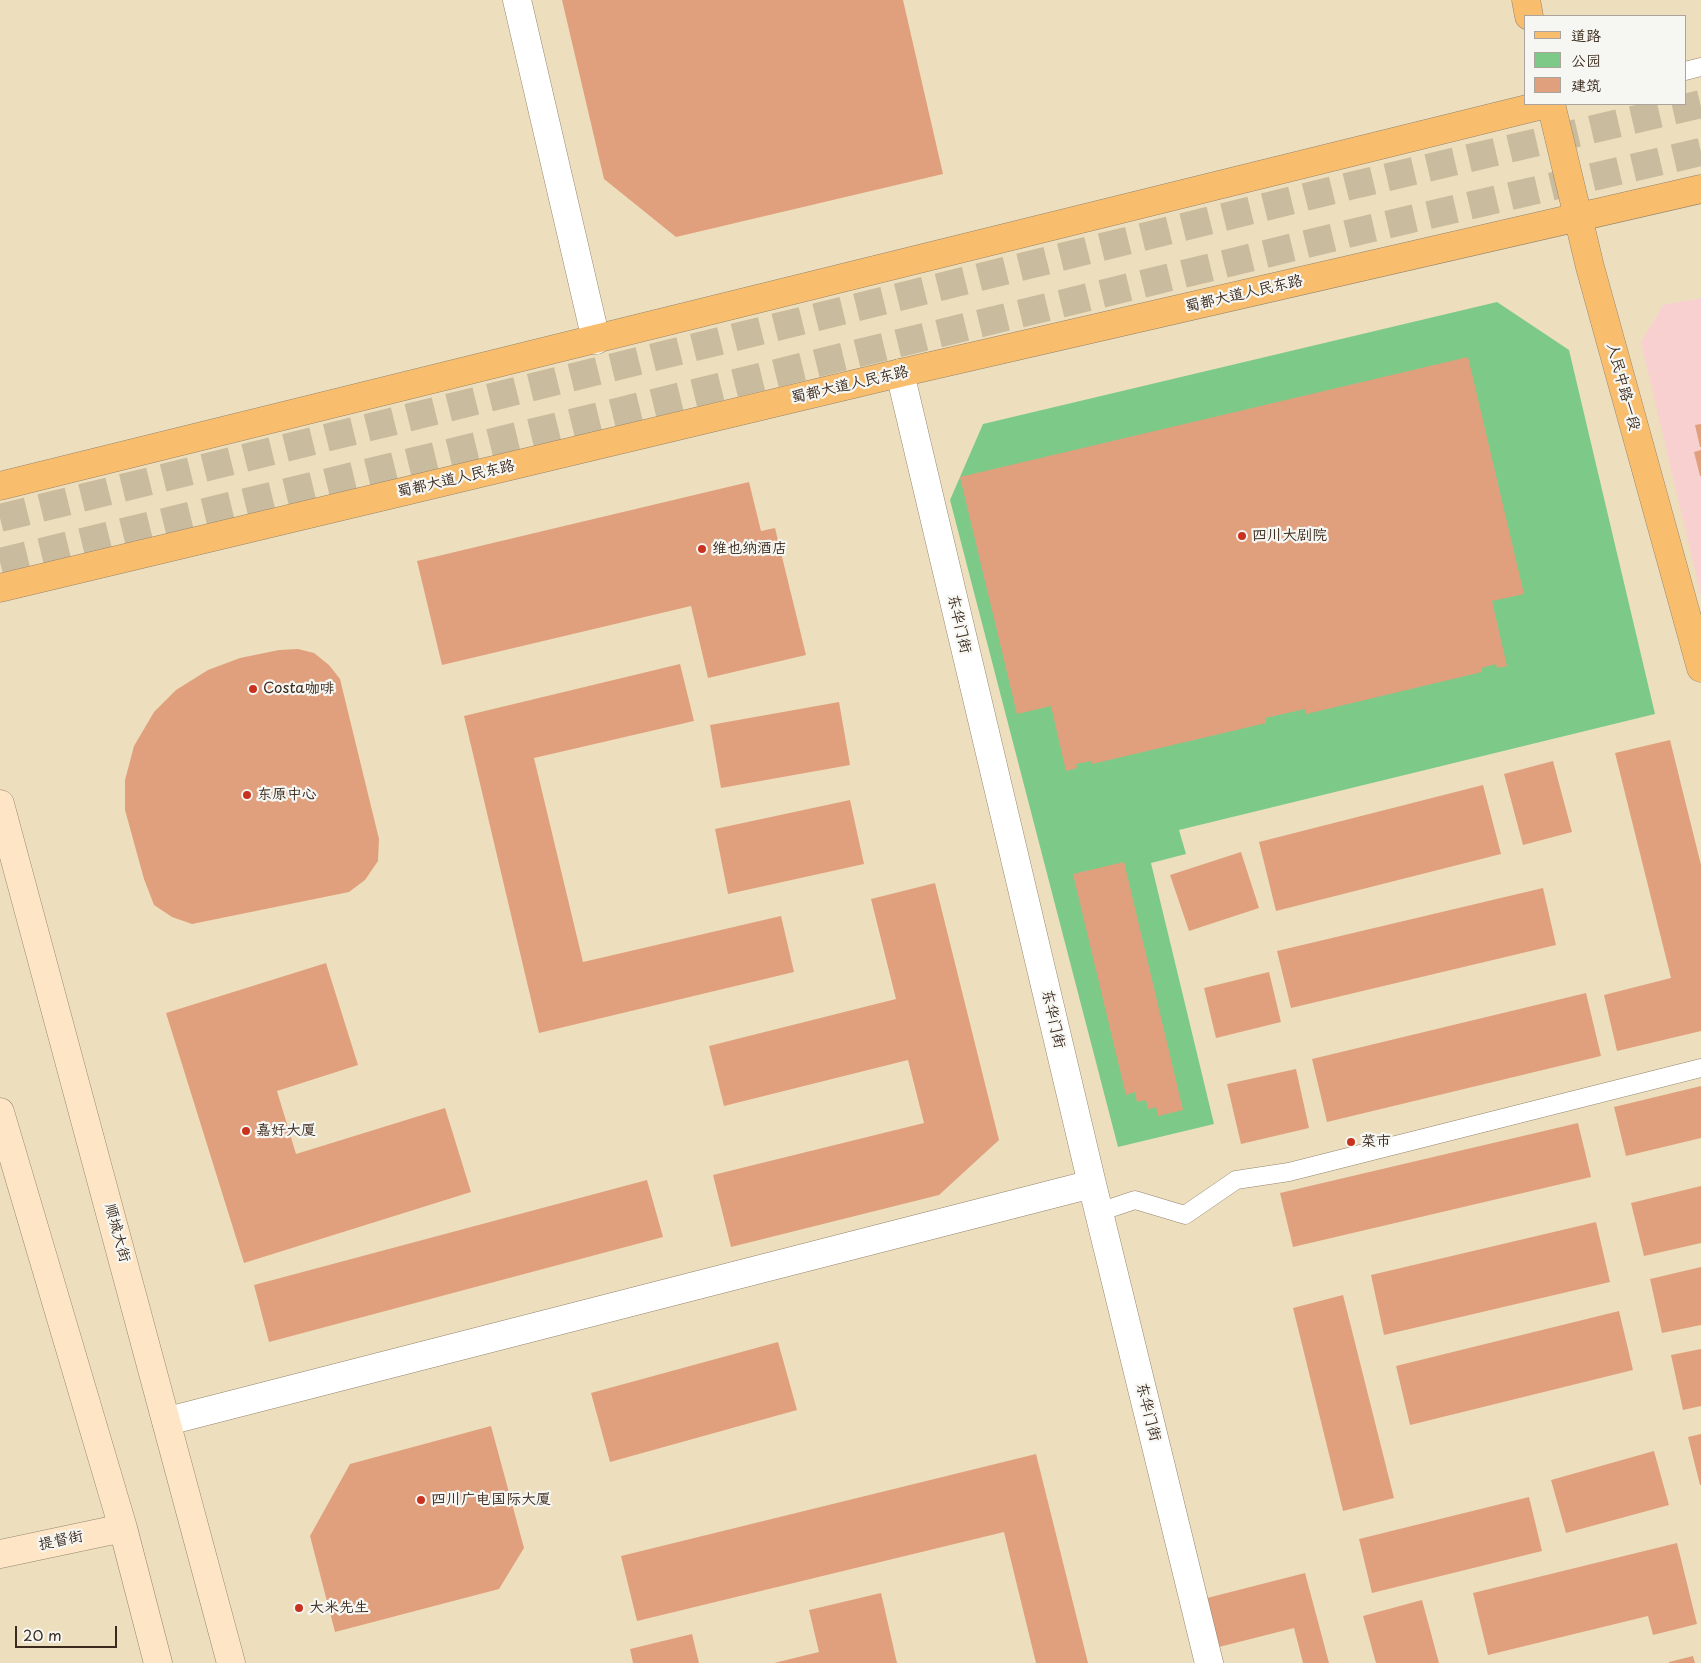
<!DOCTYPE html>
<meta charset="utf-8">
<style>
body{margin:0}
#map{position:relative;width:1701px;height:1663px;overflow:hidden;background:#eddfbd;font-family:"Playpen Sans","LXGW WenKai TC",sans-serif}
canvas{display:block}
.legend{position:absolute;left:1524px;top:15px;width:162px;height:90px;box-sizing:border-box;background:#f6f6f2;border:1px solid #aba49d;margin:0;padding:6px 9px;list-style:none;font-size:15px;color:#3b2a1e}
.legend li{display:flex;align-items:center;gap:10px;height:25px}
.legend b{width:25px;border:1px solid #aba49d}
.scale{position:absolute;left:15px;top:1626px;width:102px;height:22px;box-sizing:border-box;border:2px solid #3b2a1e;border-top:0;padding-left:6px;font-size:15px;line-height:18px;white-space:nowrap;color:#3b2a1e;-webkit-text-stroke:4px #f6f6f2;paint-order:stroke}
</style>
<div id="map">
<canvas width="1701" height="1663"></canvas>
<ul class="legend">
<li><b style="height:6px;background:#f9be6d"></b>道路</li>
<li><b style="height:14px;background:#7dca88"></b>公园</li>
<li><b style="height:14px;background:#e1a07d"></b>建筑</li>
</ul>
<div class="scale">20 m</div>
</div>
<script>
const ctx = document.querySelector('canvas').getContext('2d');
ctx.lineJoin = 'round';
function fillPath(path, color) { ctx.fillStyle = color; ctx.fill(path, 'evenodd'); }
const toPath = rows => new Path2D(rows.map(r => 'M' + r).join(''));
function stroke(path, color, width, dash) { ctx.strokeStyle = color; ctx.lineWidth = width; ctx.lineCap = dash ? 'butt' : 'round'; ctx.setLineDash(dash || []); ctx.stroke(path); }
function label(font, color, halo, rows, align = 'center') {
  ctx.font = font + ' "Playpen Sans","LXGW WenKai TC",sans-serif'; ctx.lineWidth = 4.5; ctx.setLineDash([]); ctx.textBaseline = 'middle'; ctx.strokeStyle = halo; ctx.fillStyle = color; for (const [text, x, y, turn = 0] of rows) {
    ctx.save(); ctx.translate(x, y); ctx.rotate((+turn || 0) * Math.PI / 180); ctx.textAlign = isNaN(turn) ? turn : align; if (halo) ctx.strokeText(text, 0, 0); ctx.fillText(text, 0, 0); ctx.restore();
  }
}
const built = toPath([
 [1701,298,1701,596,1641,342,1663,305]
]);
const green = toPath([
 [1497,302,1569,350,1655,714,1179,830,1186,854,1151,863,1214,1124,1118,1147,950,500,983,424]
]);
const building = toPath([
 [562,0,903,0,943,174,676,237,604,179],
 [1468,357,1524,594,1492,601,1507,666,1497,668,1496,664,1481,668,1482,672,1306,714,1305,709,1265,718,1266,723,1092,764,1091,761,1076,764,1077,768,1066,771,1051,706,1017,714,960,477],
 [1701,424,1701,447,1700,447,1695,425],
 [1701,450,1701,476,1700,476,1694,452],
 [749,482,761,531,775,528,806,655,708,678,691,606,442,665,417,561],
 [298,649,314,653,329,665,340,679,379,839,378,861,365,880,349,892,192,924,172,917,154,905,144,879,125,810,125,780,134,746,154,712,176,690,208,670,240,658,279,650],
 [680,664,694,721,534,758,583,962,781,916,794,972,539,1033,464,716],
 [839,702,850,765,721,788,710,725],
 [1670,740,1701,865,1701,1031,1617,1051,1604,995,1671,978,1615,753],
 [1553,761,1572,832,1523,845,1504,774],
 [1483,785,1501,854,1276,911,1259,842],
 [850,800,864,864,728,894,715,829],
 [1241,852,1259,908,1189,931,1170,875],
 [1124,862,1183,1110,1158,1116,1156,1107,1148,1109,1146,1100,1137,1102,1135,1092,1126,1095,1073,874],
 [935,883,999,1140,939,1195,731,1247,713,1175,924,1123,908,1060,724,1106,709,1046,896,999,871,899],
 [1543,888,1556,945,1291,1008,1277,951],
 [326,963,358,1065,277,1091,296,1154,445,1108,471,1192,244,1263,166,1013],
 [1269,972,1281,1022,1216,1038,1204,988],
 [1586,993,1601,1056,1327,1122,1312,1059],
 [1296,1069,1309,1128,1241,1144,1227,1084],
 [1701,1086,1701,1138,1626,1156,1614,1107],
 [1578,1123,1591,1177,1293,1247,1280,1193],
 [647,1180,663,1237,269,1342,254,1285],
 [1701,1186,1701,1243,1644,1256,1631,1203],
 [1596,1222,1610,1282,1384,1335,1371,1275],
 [1701,1267,1701,1325,1662,1333,1650,1279],
 [1343,1295,1394,1498,1343,1511,1293,1308],
 [1619,1311,1633,1370,1410,1425,1396,1366],
 [778,1342,797,1410,610,1462,591,1393],
 [1701,1349,1701,1406,1683,1410,1671,1355],
 [491,1426,524,1548,499,1589,335,1632,310,1536,350,1464],
 [1701,1434,1701,1485,1700,1485,1688,1437],
 [1654,1451,1669,1505,1566,1533,1551,1480],
 [1036,1454,1088,1663,1036,1663,1004,1532,637,1621,621,1556],
 [1529,1497,1542,1551,1372,1593,1359,1539],
 [1677,1543,1697,1624,1653,1635,1648,1616,1488,1655,1473,1593],
 [1305,1573,1329,1663,1303,1663,1294,1628,1219,1647,1207,1598],
 [881,1593,897,1663,774,1663,819,1652,809,1610],
 [1422,1600,1439,1663,1376,1663,1363,1616],
 [692,1634,699,1663,633,1663,630,1649],
 [1693,1656,1695,1663,1669,1663,1669,1662]
]);
const primaryTunnel = toPath([
 [0,518,1354,185,1701,104],
 [0,562,1364,230,1701,152]
]);
const service = toPath([
 [1685,71,1701,67],
 [1099,1212,1135,1200,1185,1215,1236,1180,1289,1172,1701,1068]
]);
const minor = toPath([
 [517,0,596,340],
 [900,373,1092,1184,1209,1663],
 [168,1421,1092,1184]
]);
const secondary = toPath([
 [0,804,231,1663],
 [0,1112,123,1528,158,1663],
 [0,1554,123,1528]
]);
const primary = toPath([
 [1526,0,1529,16],
 [1551,104,1590,267,1701,668],
 [0,486,1547,104],
 [0,588,900,373,1701,189]
]);
const markers = [
 [1242,536,5,"#c8321e"],
 [702,549,5,"#c8321e"],
 [253,689,5,"#c8321e"],
 [247,795,5,"#c8321e"],
 [246,1131,5,"#c8321e"],
 [1351,1142,5,"#c8321e"],
 [421,1500,5,"#c8321e"],
 [299,1608,5,"#c8321e"]
];
const streetNames = [
 ["蜀都大道人民东路",1244,294,-13],
 ["蜀都大道人民东路",850,385,-13],
 ["人民中路一段",1623,387,75],
 ["蜀都大道人民东路",456,479,-13],
 ["东华门街",959,624,77],
 ["东华门街",1053,1019,77],
 ["顺城大街",117,1233,75],
 ["东华门街",1148,1412,76],
 ["提督街",61,1541,-12]
];
const poiNames = [
 ["四川大剧院",1252,536],
 ["维也纳酒店",712,549],
 ["Costa咖啡",263,689],
 ["东原中心",257,795],
 ["嘉好大厦",256,1131],
 ["菜市",1361,1142],
 ["四川广电国际大厦",431,1500],
 ["大米先生",309,1608]
];
fillPath(built, '#f7d0cf');
fillPath(green, '#7dca88');
fillPath(building, '#e1a07d');
stroke(primaryTunnel, '#c9bb9d', 28, [28, 14]);
stroke(service, '#94846e', 19);
stroke(minor, '#94846e', 29);
stroke(secondary, '#94846e', 29);
stroke(primary, '#94846e', 29);
stroke(service, '#fff', 18);
stroke(minor, '#fff', 28);
stroke(secondary, '#fde5c5', 28);
stroke(primary, '#f9be6d', 28);
for (const [x, y, r, color] of markers) { const dot = new Path2D(); dot.arc(x, y, r, 0, 2 * Math.PI); ctx.fillStyle = color; ctx.fill(dot); stroke(dot, '#f6f6f2', 2); }
label('15px', '#3b2a1e', '#f6f6f2', streetNames);
label('15px', '#3b2a1e', '#f6f6f2', poiNames, 'left');
</script>
